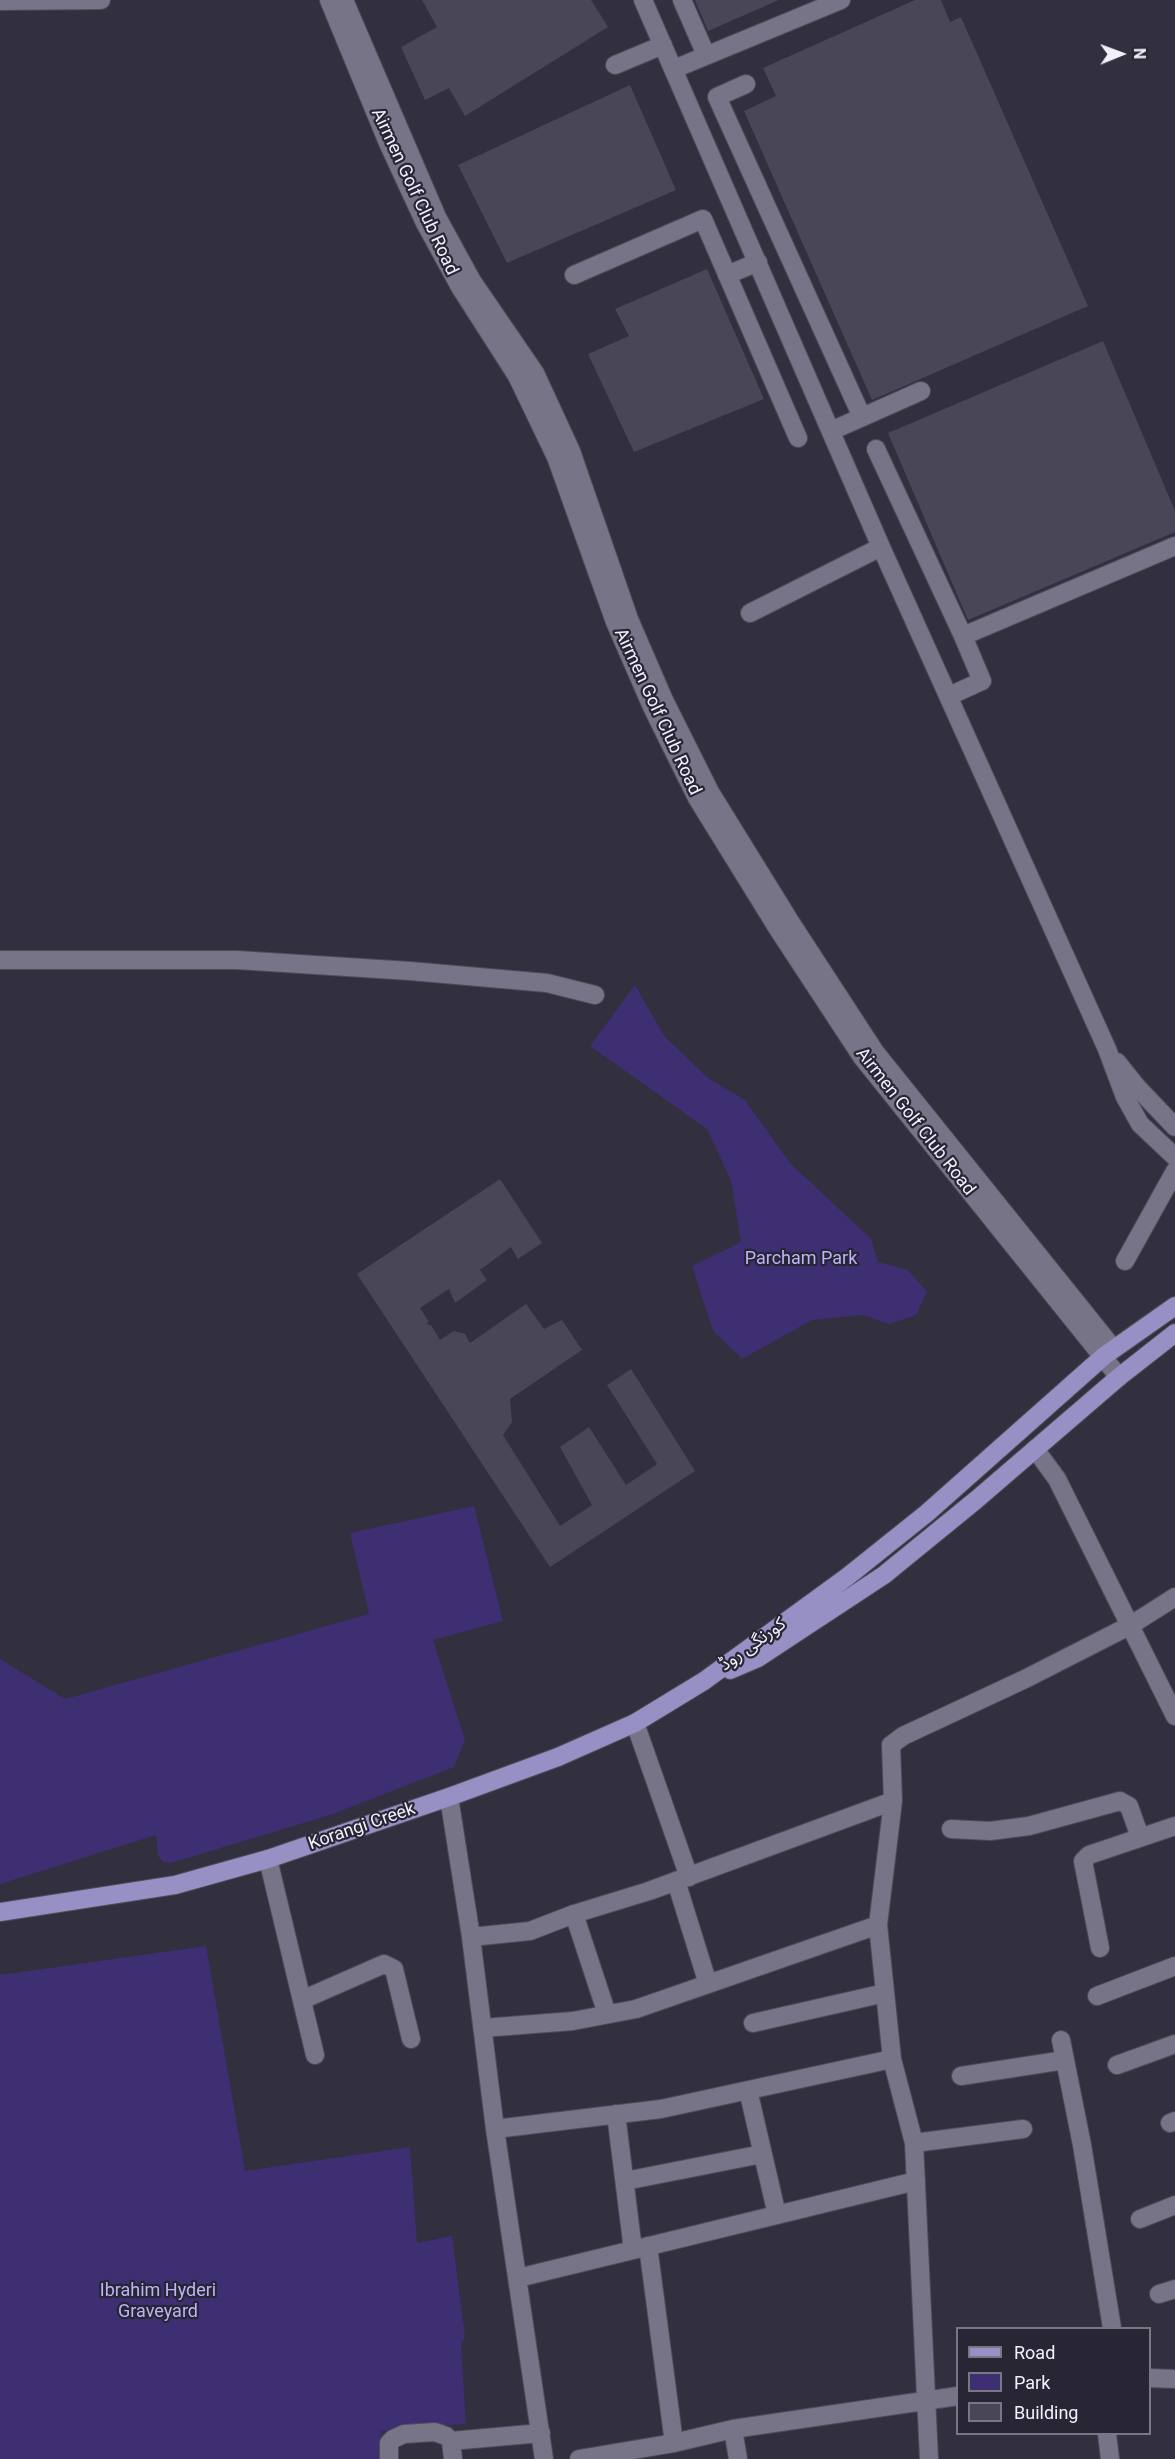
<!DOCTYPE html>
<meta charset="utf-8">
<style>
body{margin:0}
#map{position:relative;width:1175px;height:2459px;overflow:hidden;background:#32303f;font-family:Roboto,sans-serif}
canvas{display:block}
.legend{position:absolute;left:956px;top:2327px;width:195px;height:108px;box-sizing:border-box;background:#282635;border:2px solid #787784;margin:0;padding:8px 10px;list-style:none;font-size:18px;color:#f1f0fb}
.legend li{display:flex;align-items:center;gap:12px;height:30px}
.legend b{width:30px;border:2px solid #787784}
.north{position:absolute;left:1091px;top:24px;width:60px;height:60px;-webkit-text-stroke:4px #282635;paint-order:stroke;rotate:89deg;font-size:16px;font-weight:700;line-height:24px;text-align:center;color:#f1f0fb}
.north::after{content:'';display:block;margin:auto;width:21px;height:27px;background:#f1f0fb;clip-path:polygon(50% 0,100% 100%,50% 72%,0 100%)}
</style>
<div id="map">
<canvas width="1175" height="2459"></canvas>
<ul class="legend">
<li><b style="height:8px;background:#9790c4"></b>Road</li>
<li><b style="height:16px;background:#3e2e72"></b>Park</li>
<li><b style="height:16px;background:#484657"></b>Building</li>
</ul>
<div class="north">N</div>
</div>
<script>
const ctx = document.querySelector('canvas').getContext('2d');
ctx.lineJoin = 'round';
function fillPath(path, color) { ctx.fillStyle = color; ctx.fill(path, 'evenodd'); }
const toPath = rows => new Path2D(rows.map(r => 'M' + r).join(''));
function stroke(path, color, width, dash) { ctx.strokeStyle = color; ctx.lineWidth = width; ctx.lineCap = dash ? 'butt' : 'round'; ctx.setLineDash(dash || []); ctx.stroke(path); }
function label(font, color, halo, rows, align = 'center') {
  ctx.font = font + ' Roboto,"Noto Sans Arabic",sans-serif'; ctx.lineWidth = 4.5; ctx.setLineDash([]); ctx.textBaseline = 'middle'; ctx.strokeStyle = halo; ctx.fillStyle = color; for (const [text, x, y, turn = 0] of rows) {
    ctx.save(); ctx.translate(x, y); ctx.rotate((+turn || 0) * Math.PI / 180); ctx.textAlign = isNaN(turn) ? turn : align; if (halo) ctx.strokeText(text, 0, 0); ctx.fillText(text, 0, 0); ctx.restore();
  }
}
const green = toPath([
 [635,985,664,1036,708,1078,745,1100,790,1163,871,1239,878,1262,908,1270,927,1292,916,1315,889,1324,863,1315,812,1320,742,1359,713,1331,692,1266,741,1242,731,1181,707,1129,590,1046],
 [474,1506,503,1621,433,1640,465,1740,454,1767,330,1815,171,1863,164,1862,158,1856,156,1835,0,1884,0,1659,65,1699,369,1614,350,1533],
 [206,1946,245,2171,410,2147,417,2243,452,2236,465,2337,461,2344,466,2424,381,2431,382,2459,0,2459,0,1975]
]);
const building = toPath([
 [422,0,591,0,608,27,465,116,449,88,425,100,401,47,437,27],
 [695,0,779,0,708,31],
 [915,0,941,0,950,22,961,17,1088,306,872,400,744,111,776,96,763,68],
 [630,85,676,190,507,263,458,165],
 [707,269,764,399,634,452,588,354,629,336,615,309],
 [1103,341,1175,511,1175,532,968,620,888,433],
 [500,1179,542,1243,518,1259,511,1247,480,1270,487,1280,455,1303,449,1289,420,1308,429,1322,426,1324,431,1325,440,1340,454,1331,465,1334,470,1343,526,1304,544,1329,562,1320,582,1350,510,1399,512,1422,503,1435,560,1526,592,1505,560,1447,589,1427,626,1485,657,1464,607,1385,631,1369,695,1471,550,1567,357,1274]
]);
const minor = toPath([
 [329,0,388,143,425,223,460,287,517,376,556,457,615,622,652,707,697,798,778,929,862,1057,1119,1377],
 [344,0,437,217,472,281,535,373,571,451,629,619,664,700,710,792,791,923,875,1052,1108,1342],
 [643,0,881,547,1107,1049,1125,1097,1140,1124,1175,1157],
 [682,0,706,55],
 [0,1,101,0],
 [615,65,663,45],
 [674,69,841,0],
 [746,84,717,97,862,417],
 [574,275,703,219,798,438],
 [727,275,758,262],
 [831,431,921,391],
 [876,449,963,636,982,681,949,696],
 [750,613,881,547],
 [963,636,1175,546],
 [0,960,237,960,410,971,547,983,595,995],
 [1117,1062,1137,1087,1175,1127],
 [1125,1261,1175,1171],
 [1035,1449,1057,1479,1175,1716],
 [635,1723,689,1877],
 [449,1797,471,1937,495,2129,544,2459],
 [951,1829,990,1831,1029,1826,1120,1801,1129,1806,1140,1837],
 [268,1859,315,2055],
 [676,1881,708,1984],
 [574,1914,607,2014],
 [471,1937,530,1931,574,1914,649,1891,893,1801],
 [1100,1948,1083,1861,1089,1855,1175,1826],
 [1097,1996,1175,1966],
 [302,2000,384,1964,394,1969,411,2039],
 [753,2023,885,1993],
 [483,2028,573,2021,636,2009,878,1925],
 [1061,2040,1082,2145,1112,2328],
 [1117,2065,1175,2044],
 [961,2076,1065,2060],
 [748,2090,777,2215],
 [616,2114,633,2250],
 [1170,2123,1175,2121],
 [495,2129,661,2109,892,2059],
 [914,2143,1023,2129],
 [625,2181,762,2154],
 [1140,2219,1175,2205],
 [648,2246,674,2443],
 [518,2278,916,2181],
 [1159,2294,1175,2289],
 [1150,2378,1175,2379],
 [733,2429,738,2459],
 [1107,2434,1110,2459],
 [451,2441,541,2433],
 [389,2459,389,2443,393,2439,404,2434,435,2432,446,2436,451,2441,453,2459],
 [579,2459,674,2443,733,2429,958,2396],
 [929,2459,914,2143,892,2059,878,1925,893,1801,891,1745,903,1736,1025,1679,1131,1625,1175,1597]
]);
const major = toPath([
 [730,1670,758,1658,884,1575,976,1500,1119,1377,1175,1333],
 [0,1912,175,1885,268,1859,449,1797,558,1757,635,1723,704,1681,847,1577,927,1513,1104,1356,1175,1306]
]);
const streetNames = [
 ["Airmen Golf Club Road",414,192,65],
 ["Airmen Golf Club Road",657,712,65],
 ["Airmen Golf Club Road",915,1122,52],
 ["کورنگی روڈ",753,1645,-36],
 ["Korangi Creek",362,1827,-19]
];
const parkNames = [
 ["Parcham Park",801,1259],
 ["Ibrahim Hyderi",158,2291],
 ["Graveyard",158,2312]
];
fillPath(green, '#3e2e72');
fillPath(building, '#484657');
stroke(minor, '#4e4c59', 20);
stroke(major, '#4e4c59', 20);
stroke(minor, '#767486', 18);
stroke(major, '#9790c4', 18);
label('18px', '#f1f0fb', '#282635', streetNames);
label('18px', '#bdb4f8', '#282635', parkNames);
</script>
